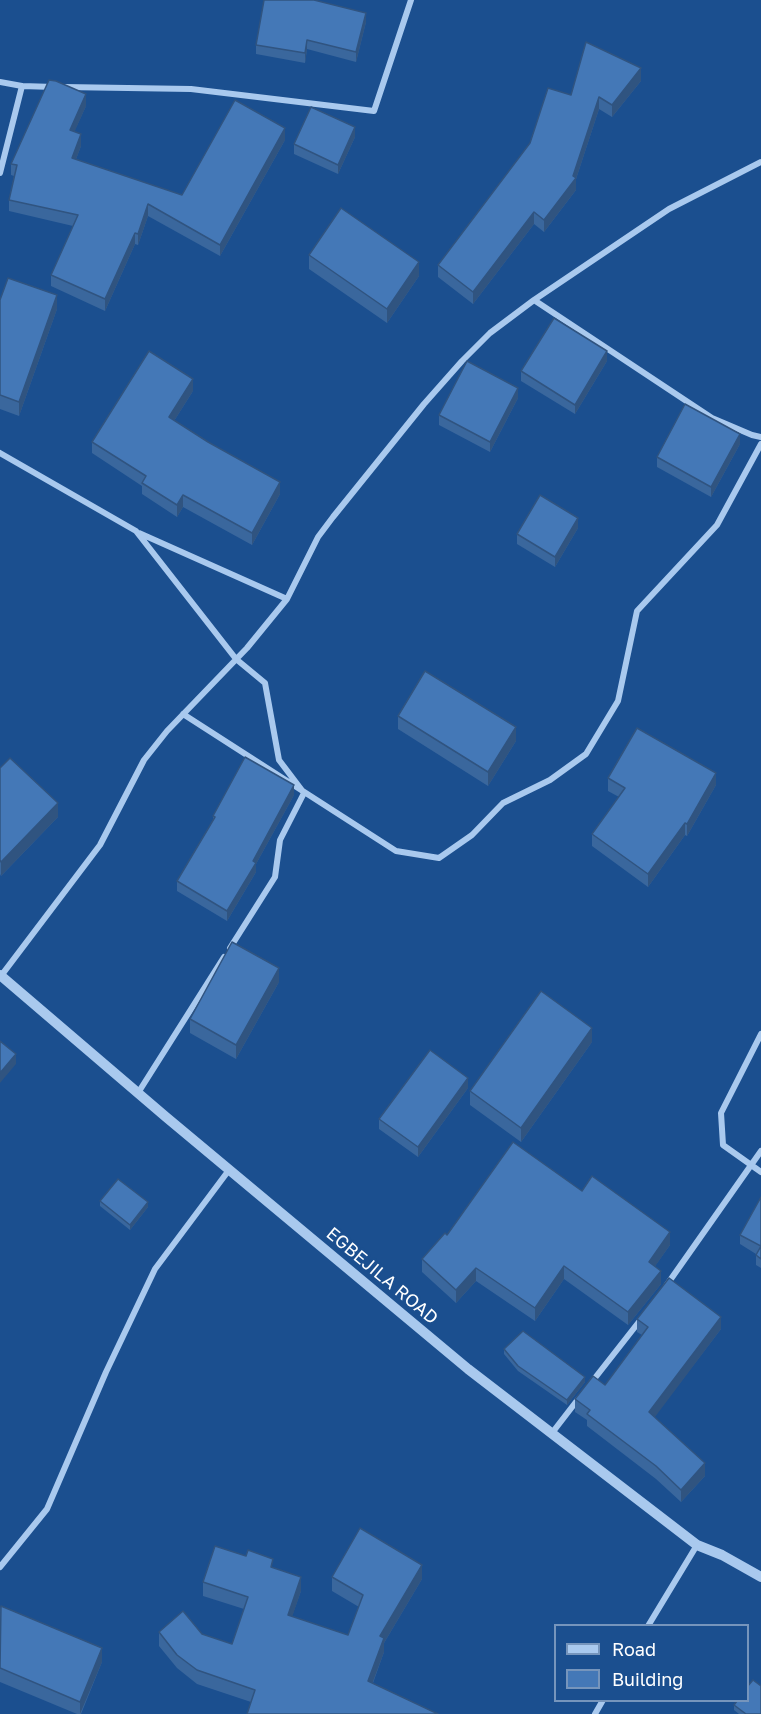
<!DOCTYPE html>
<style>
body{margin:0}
#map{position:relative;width:761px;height:1714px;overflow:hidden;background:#1b4f8f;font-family:"Golos Text",sans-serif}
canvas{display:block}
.legend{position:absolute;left:554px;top:1624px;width:195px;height:78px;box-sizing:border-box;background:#1b4f8f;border:2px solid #7695bc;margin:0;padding:8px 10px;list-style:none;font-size:18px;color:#fff}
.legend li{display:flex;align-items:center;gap:12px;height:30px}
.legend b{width:30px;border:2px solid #7695bc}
</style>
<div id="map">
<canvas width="761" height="1714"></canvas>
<ul class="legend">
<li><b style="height:8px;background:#a9c9ee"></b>Road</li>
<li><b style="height:16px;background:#4478b7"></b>Building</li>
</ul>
</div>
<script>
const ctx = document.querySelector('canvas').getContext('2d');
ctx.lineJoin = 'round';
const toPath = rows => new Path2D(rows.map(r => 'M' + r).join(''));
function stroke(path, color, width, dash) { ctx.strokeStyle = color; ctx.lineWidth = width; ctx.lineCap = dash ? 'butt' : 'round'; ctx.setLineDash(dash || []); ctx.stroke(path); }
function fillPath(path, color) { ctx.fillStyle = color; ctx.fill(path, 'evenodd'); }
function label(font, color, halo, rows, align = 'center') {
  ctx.font = font + ' "Golos Text",sans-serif'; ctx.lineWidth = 5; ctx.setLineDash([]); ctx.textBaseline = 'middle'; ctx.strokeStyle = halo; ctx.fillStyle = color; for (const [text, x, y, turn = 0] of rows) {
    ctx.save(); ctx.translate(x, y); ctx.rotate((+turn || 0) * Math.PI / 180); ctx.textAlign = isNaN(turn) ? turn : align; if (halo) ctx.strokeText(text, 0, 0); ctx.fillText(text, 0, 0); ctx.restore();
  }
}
const minor = toPath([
 [0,82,22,86,54,87],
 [64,87,191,89,374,111,411,0],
 [0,173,22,86],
 [534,300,712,418,752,435,761,437],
 [0,453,136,531,236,659,265,683,279,760,304,793,280,840,275,877,230,948],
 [139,533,287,599],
 [183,714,396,851,439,858,472,835,503,803,550,780,586,754,618,701,637,611,717,525,761,444],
 [1,976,100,845,144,760,167,731,247,648,287,599,318,537,333,517,424,404,462,361,490,333,534,300,669,209,761,162],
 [761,1034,721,1113,723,1145,761,1172],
 [138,1093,224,957],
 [666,1286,761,1151],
 [591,1383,642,1318],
 [552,1433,579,1398],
 [0,1567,47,1509,106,1372,155,1269,229,1170],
 [648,1626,697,1545],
 [595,1714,603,1700]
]);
const tertiary = toPath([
 [0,975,166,1117,468,1369,697,1545,722,1555,761,1577]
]);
const wall = toPath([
 [366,22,356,62,307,49,305,63,256,54,256,45],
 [641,81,612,117,599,109,576,179,576,190,544,232,534,224,473,304,438,277,438,265,571,95],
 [86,106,74,132,81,146,76,159,182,195,285,140,220,256,148,216,138,245,135,244,105,311,51,286,51,275,73,226,9,211,9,200,14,176,11,175,11,164],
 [355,137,338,174,294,154,294,144],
 [309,255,419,276,387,323,309,269],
 [0,300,57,309,19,416,0,409],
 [607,361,575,414,521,381,521,371],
 [193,391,174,421,280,494,252,545,183,507,177,517,142,494,142,486,92,453,92,442],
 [518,398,490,452,439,425,439,415],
 [740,444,711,497,657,467,657,457],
 [578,528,555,567,517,544,517,534],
 [398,716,516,741,488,786,398,729],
 [0,768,58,817,1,876,0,874],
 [608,778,716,785,687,836,685,835,648,887,592,846,592,834,619,797,608,791],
 [294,795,256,864,256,872,227,921,177,891,177,881,213,820,213,816],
 [279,982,236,1059,190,1033,190,1019],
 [592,1042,521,1142,470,1105,470,1091],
 [468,1088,418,1157,379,1129,379,1119],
 [582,1191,670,1245,655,1266,661,1284,628,1325,564,1279,535,1321,476,1281,456,1303,422,1272,422,1259,447,1235],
 [761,1197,761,1268,756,1265,756,1254,740,1244,740,1235],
 [100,1201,148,1207,130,1230,100,1206],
 [637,1319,721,1329,654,1417,705,1476,681,1502,656,1479,587,1426,587,1420,575,1412,575,1399,605,1385,642,1335,637,1332],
 [504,1349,585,1382,567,1405,518,1371,504,1354],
 [273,1568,301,1591,292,1616,348,1635,359,1607,332,1591,332,1577,422,1579,384,1643,384,1652,373,1683,251,1702,197,1684,177,1668,159,1646,159,1632,202,1634,232,1644,244,1609,203,1596,203,1582],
 [0,1607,102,1662,81,1714,77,1714,0,1682],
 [734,1705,761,1714,739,1714,734,1710]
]);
const shadedWall = toPath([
 [366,13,366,22,356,62,356,52],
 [307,40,307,49,305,63,305,53],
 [641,68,641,81,612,117,612,105],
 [86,94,86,106,70,142,70,130],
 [599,97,599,109,576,179,576,190,544,232,544,220,573,176],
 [355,127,355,137,338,174,338,165],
 [285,128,285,140,220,256,220,245],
 [81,134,81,146,72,170,72,158],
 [148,204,148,216,138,245,138,234],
 [534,212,534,224,473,304,473,292],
 [135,233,135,244,105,311,105,299],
 [419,262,419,276,387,323,387,309],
 [57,295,57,309,19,416,19,402],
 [607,351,607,361,575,414,575,405],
 [193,379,193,391,169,429,169,417],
 [518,388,518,398,490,452,490,442],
 [740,434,740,444,711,497,711,487],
 [280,482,280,494,252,545,252,533],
 [183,495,183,507,177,517,177,505],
 [578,518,578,528,555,567,555,557],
 [516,727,516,741,488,786,488,772],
 [716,773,716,785,687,836,687,824],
 [294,785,294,795,256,864,256,872,227,921,227,911,253,861],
 [58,803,58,817,1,876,1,862],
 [685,823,685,835,648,887,648,874],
 [279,968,279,982,236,1059,236,1045],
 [592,1028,592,1042,521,1142,521,1128],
 [16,1054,16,1064,0,1083,0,1073],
 [468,1078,468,1088,418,1157,418,1147],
 [148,1202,148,1207,130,1230,130,1225],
 [670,1232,670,1245,649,1275,649,1262],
 [564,1266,564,1279,535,1321,535,1308],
 [476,1268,476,1281,456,1303,456,1290],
 [661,1271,661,1284,628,1325,628,1312],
 [721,1317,721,1329,649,1425,649,1412],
 [585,1377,585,1382,567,1405,567,1400],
 [705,1463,705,1476,681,1502,681,1490],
 [422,1565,422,1579,384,1643,384,1652,368,1695,368,1681,380,1636],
 [301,1577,301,1591,288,1629,288,1615],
 [102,1648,102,1662,80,1714,80,1702]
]);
const building = toPath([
 [264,0,314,0,366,13,356,52,307,40,305,53,256,45,264,0],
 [586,42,641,68,612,105,599,97,573,176,576,178,544,220,534,212,473,292,438,265,530,143,548,88,571,95,586,42],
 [49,80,56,81,86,94,70,130,81,134,72,158,182,195,235,100,285,128,220,245,148,204,138,234,135,233,105,299,51,275,78,215,9,200,17,165,11,164,49,80],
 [311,107,355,127,338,165,294,144,311,107],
 [341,208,419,262,387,309,309,255,341,208],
 [8,278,57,295,19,402,0,395,0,300,8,278],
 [554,318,607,351,575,405,521,371,554,318],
 [149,351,193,379,169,417,208,442,280,482,252,533,183,495,177,505,142,483,146,476,92,442,149,351],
 [467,361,518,388,490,442,439,415,467,361],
 [685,404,740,434,711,487,657,457,685,404],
 [540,495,578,518,555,557,517,534,540,495],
 [425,671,516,727,488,772,398,716,425,671],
 [637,728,716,773,687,824,685,823,648,874,592,834,625,788,608,778,637,728],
 [245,757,294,785,253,861,256,863,227,911,177,881,215,817,213,816,245,757],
 [10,758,58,803,1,862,0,860,0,768,10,758],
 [232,942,279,968,236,1045,190,1019,232,942],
 [541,991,592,1028,521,1128,470,1091,541,991],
 [0,1041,16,1054,0,1073,0,1041],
 [430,1050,468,1078,418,1147,379,1119,430,1050],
 [513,1142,582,1191,592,1176,670,1232,649,1262,661,1271,628,1312,564,1266,535,1308,476,1268,456,1290,422,1259,445,1233,447,1235,513,1142],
 [118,1179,148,1202,130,1225,100,1201,118,1179],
 [761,1197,761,1259,756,1255,761,1246,740,1235,761,1197],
 [669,1278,721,1317,649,1412,705,1463,681,1490,656,1466,587,1414,590,1410,575,1399,593,1376,605,1385,648,1327,637,1319,669,1278],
 [523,1331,585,1377,567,1400,518,1366,504,1349,523,1331],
 [360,1528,422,1565,380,1636,384,1638,368,1681,438,1714,247,1714,255,1690,197,1670,177,1655,159,1632,183,1611,202,1634,232,1644,248,1597,203,1582,215,1546,246,1556,248,1550,273,1559,271,1567,301,1577,288,1615,348,1635,363,1595,332,1577,360,1528],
 [1,1606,102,1648,80,1702,0,1668,1,1606],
 [753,1680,761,1686,761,1714,746,1714,734,1705,737,1701,747,1701,747,1687,753,1680]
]);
const streetNames = [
 ["EGBEJILA ROAD",382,1276,40]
];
stroke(minor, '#a9c9ee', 6);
stroke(tertiary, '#a9c9ee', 10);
fillPath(wall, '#3a679d');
fillPath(shadedWall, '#305480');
fillPath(building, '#4478b7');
stroke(building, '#305480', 1.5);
label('18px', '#fff', '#1b4f8f', streetNames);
</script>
